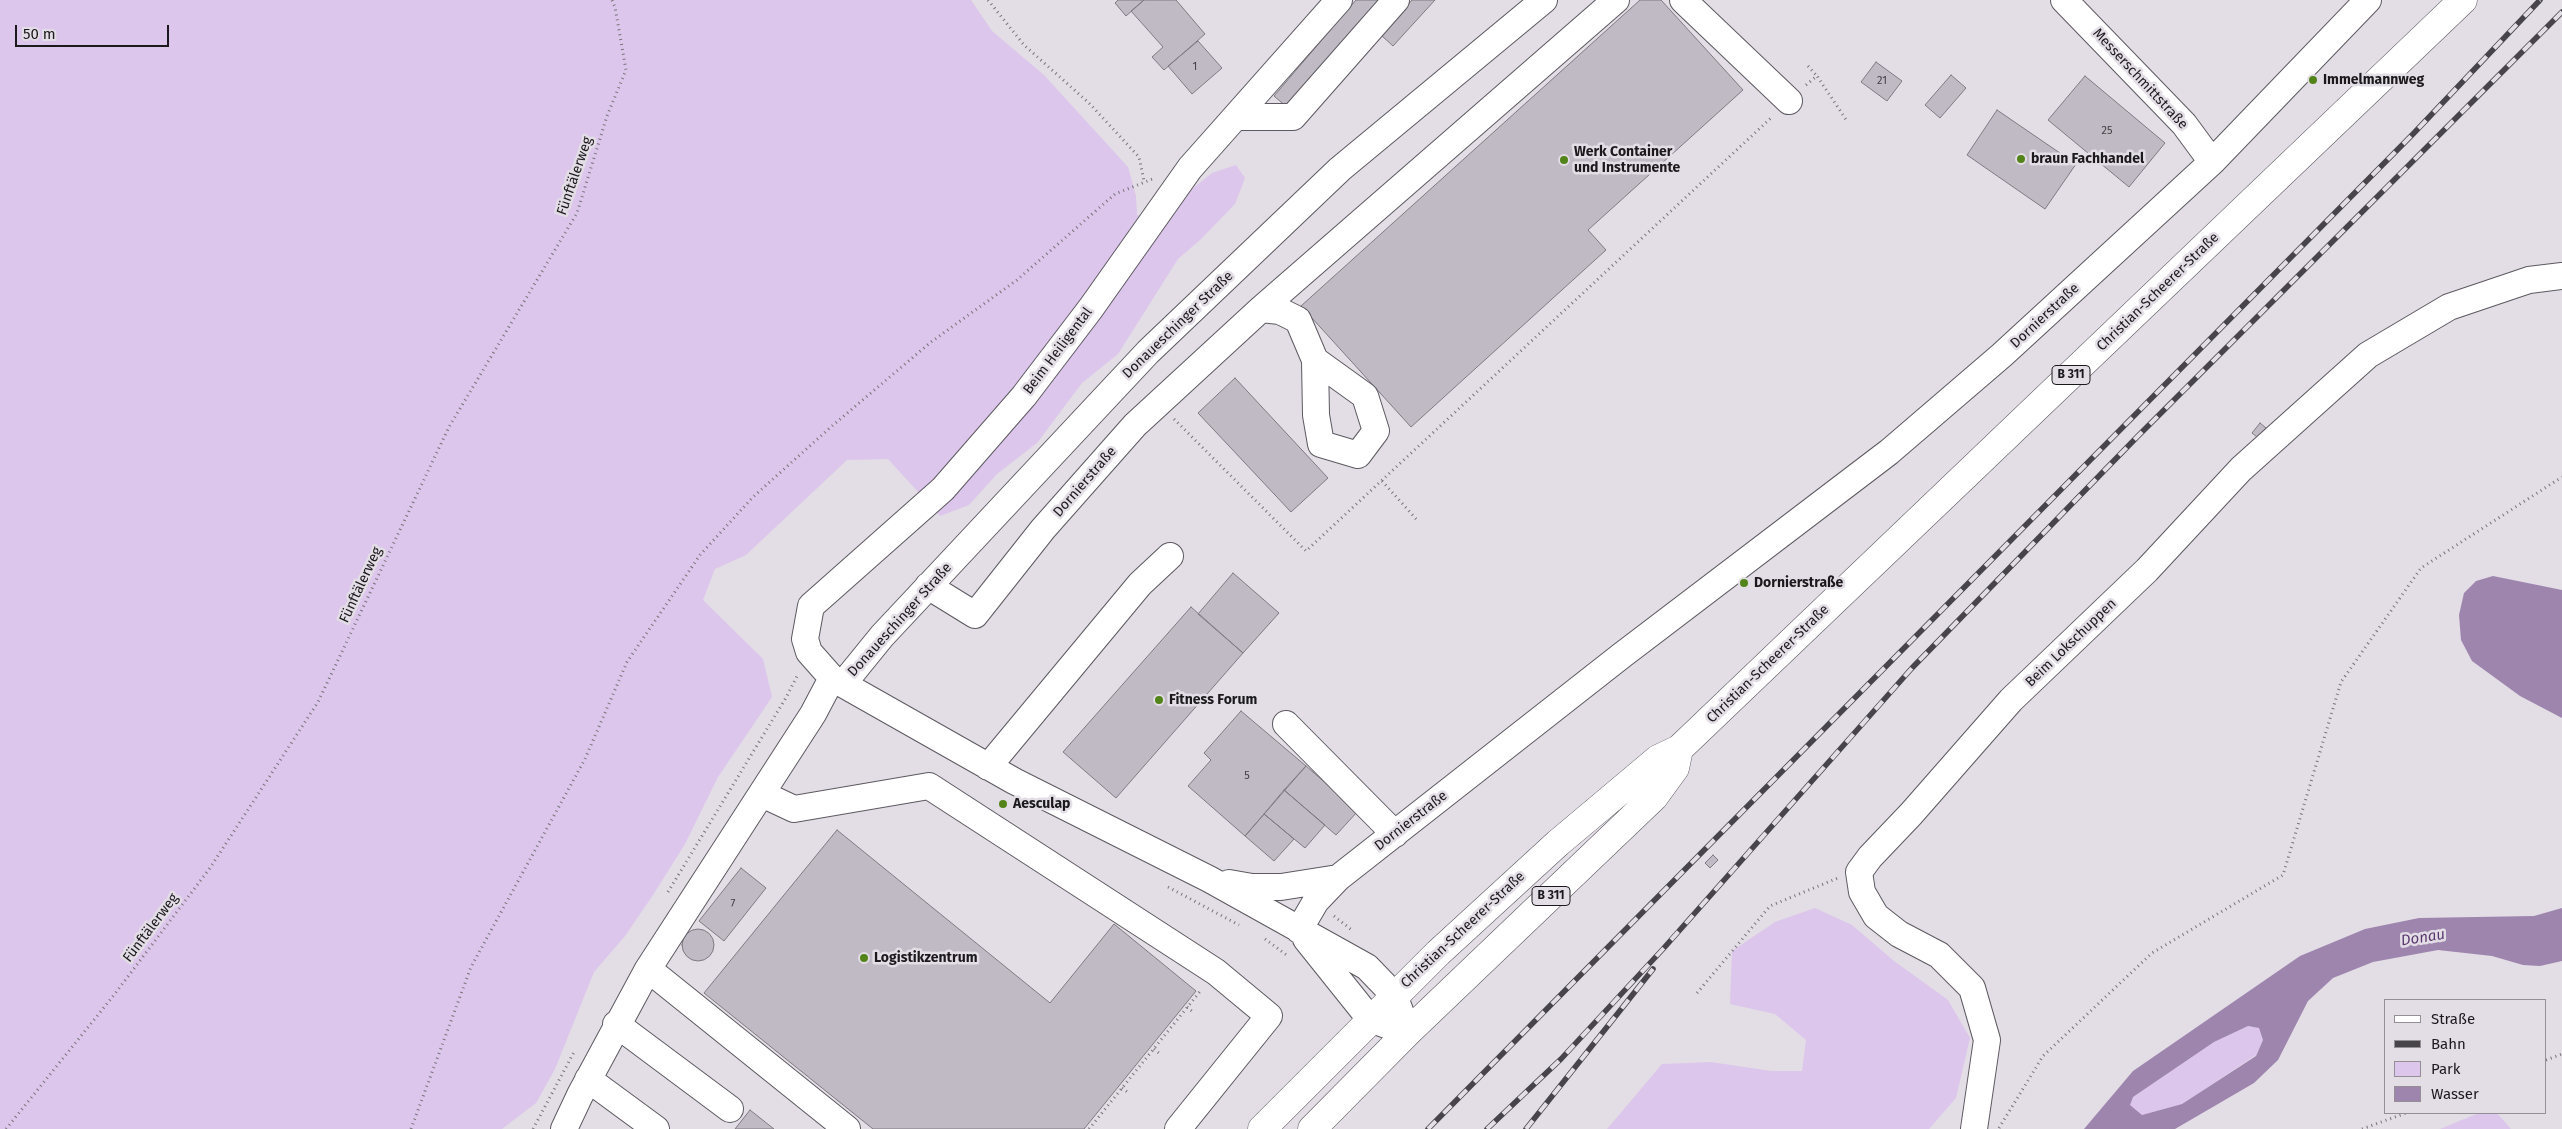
<!DOCTYPE html>
<meta charset="utf-8">
<style>
body{margin:0}
#map{position:relative;width:2562px;height:1129px;overflow:hidden;background:#e3dde6;font-family:"Fira Sans",sans-serif}
canvas{display:block}
.legend{position:absolute;left:2384px;top:999px;width:162px;height:115px;box-sizing:border-box;background:#e3dde6;border:1px solid #938f95;margin:0;padding:6px 9px;list-style:none;font-size:15px;color:#1b191c}
.legend li{display:flex;align-items:center;gap:10px;height:25px}
.legend b{width:25px;border:1px solid #938f95}
.scale{position:absolute;left:15px;top:25px;width:154px;height:22px;box-sizing:border-box;border:2px solid #1b191c;border-top:0;padding-left:6px;font-size:15px;line-height:18px;white-space:nowrap;color:#1b191c;-webkit-text-stroke:4px #e3dde6;paint-order:stroke}
</style>
<div id="map">
<canvas width="2562" height="1129"></canvas>
<ul class="legend">
<li><b style="height:6px;background:#fff"></b>Straße</li>
<li><b style="height:6px;background:#474549"></b>Bahn</li>
<li><b style="height:14px;background:#dcc6eb"></b>Park</li>
<li><b style="height:14px;background:#9e85ae"></b>Wasser</li>
</ul>
<div class="scale">50 m</div>
</div>
<script>
const ctx = document.querySelector('canvas').getContext('2d');
ctx.lineJoin = 'round';
function fillPath(path, color) { ctx.fillStyle = color; ctx.fill(path, 'evenodd'); }
const toPath = rows => new Path2D(rows.map(r => 'M' + r).join(''));
function stroke(path, color, width, dash) { ctx.strokeStyle = color; ctx.lineWidth = width; ctx.lineCap = dash ? 'butt' : 'round'; ctx.setLineDash(dash || []); ctx.stroke(path); }
function label(font, color, halo, rows, align = 'center') {
  ctx.font = font + ' "Fira Sans",sans-serif'; ctx.lineWidth = 5; ctx.setLineDash([]); ctx.textBaseline = 'middle'; ctx.strokeStyle = halo; ctx.fillStyle = color; for (const [text, x, y, turn = 0] of rows) {
    ctx.save(); ctx.translate(x, y); ctx.rotate((+turn || 0) * Math.PI / 180); ctx.textAlign = isNaN(turn) ? turn : align; if (halo) ctx.strokeText(text, 0, 0); ctx.fillText(text, 0, 0); ctx.restore();
  }
}
const green = toPath([
 [0,0,971,0,992,31,1044,75,1128,167,1136,196,1137,215,1167,217,1186,194,1212,173,1236,165,1245,178,1235,204,1200,240,1178,259,1118,354,1082,383,1037,443,997,474,969,505,940,516,888,459,847,460,746,555,715,569,703,600,763,659,772,697,718,777,685,844,653,895,625,936,594,972,555,1069,536,1103,502,1129,0,1129],
 [1815,908,1852,925,1894,961,1948,1000,1970,1038,1956,1098,1929,1129,1607,1129,1662,1064,1711,1062,1771,1071,1802,1071,1806,1040,1775,1014,1730,1004,1732,951,1775,922],
 [2248,1026,2259,1028,2263,1040,2256,1055,2182,1104,2142,1115,2129,1105,2133,1097,2214,1042],
 [2479,1113,2497,1113,2511,1129,2440,1129]
]);
const water = toPath([
 [2493,576,2562,590,2562,718,2520,696,2472,661,2461,640,2459,615,2464,593,2476,581],
 [2562,908,2562,961,2540,966,2523,965,2492,956,2438,950,2373,962,2333,978,2308,1001,2278,1060,2254,1083,2175,1129,2084,1129,2133,1071,2300,956,2365,929,2419,918,2534,916],
 [2248,1026,2259,1028,2263,1040,2256,1056,2182,1104,2142,1115,2130,1105,2133,1097,2214,1042]
]);
const building = toPath([
 [1118,0,1144,0,1126,16,1115,3,1118,0],
 [1144,0,1176,0,1205,34,1164,70,1152,57,1163,47,1131,11,1144,0],
 [1356,0,1380,0,1288,108,1274,96,1356,0],
 [1412,0,1435,0,1393,46,1381,35,1412,0],
 [1640,0,1661,0,1743,90,1588,230,1606,250,1411,427,1301,306,1640,0],
 [1198,41,1222,68,1192,94,1168,66,1198,41],
 [1876,62,1902,81,1887,101,1861,82,1876,62],
 [1951,75,1966,88,1940,118,1925,105,1951,75],
 [2085,76,2165,143,2129,187,2048,120,2085,76],
 [1997,110,2076,164,2045,209,1967,155,1997,110],
 [1235,378,1328,478,1291,512,1198,413,1235,378],
 [2260,423,2266,428,2257,437,2252,433,2260,423],
 [1233,573,1279,613,1243,653,1198,614,1233,573],
 [1191,607,1243,653,1116,798,1063,752,1191,607],
 [1241,711,1306,766,1245,836,1188,786,1211,760,1204,753,1241,711],
 [1306,766,1358,811,1336,835,1284,790,1306,766],
 [1284,790,1325,825,1305,848,1264,814,1284,790],
 [1264,814,1294,839,1274,861,1245,836,1264,814],
 [837,830,1050,1003,1114,924,1196,991,1084,1129,873,1129,704,993,837,830],
 [1713,855,1718,860,1710,868,1705,863,1713,855],
 [741,868,766,888,724,941,699,921,741,868],
 '682 945a16 16 0 1 1 32 0a16 16 0 1 1-32 0Z',
 [750,1110,774,1129,735,1129,750,1110]
]);
const path = toPath([
 [988,0,1024,45,1089,103,1139,157,1144,181],
 [1808,66,1817,76],
 [1806,85,1817,76,1847,121],
 [1174,419,1306,551,1772,117],
 [1382,481,1418,521],
 [1168,887,1239,925],
 [668,892,787,696,798,674],
 [1334,916,1353,931],
 [1265,939,1288,956],
 [1697,993,1770,906,1838,878],
 [1187,1007,1194,1013],
 [1154,1049,1161,1055],
 [2546,1060,2562,1054],
 [1122,1088,1130,1094],
 [1999,1128,2043,1056,2152,953,2283,875,2341,682,2421,568,2562,477],
 [6,1129,114,995,210,868,318,702,449,427,577,213,607,116,626,70,615,7,612,0],
 [411,1129,471,967,585,759,627,662,700,555,753,497,832,426,931,342,1017,280,1115,194,1155,178],
 [533,1129,574,1052],
 [1089,1129,1202,989],
 [2362,1129,2406,1113]
]);
const minor = toPath([
 [1339,0,1190,168,1091,308,1024,396,943,489,811,606,805,639,809,652,832,678,1014,781,1209,879,1367,967,1394,995,1408,1032],
 [1683,0,1789,101],
 [2064,0,2184,124,2212,162],
 [1236,117,1293,117,1396,0],
 [1261,309,1616,0],
 [928,586,975,615,1043,529,1135,425,1261,309,1280,311,1298,320,1315,360,1316,415,1321,444,1358,455,1376,431,1365,396,1315,360],
 [843,684,882,636,1148,352,1340,169,1544,0],
 [1286,724,1395,834],
 [988,767,1140,584,1170,556],
 [762,794,794,809,929,786,1216,972,1269,1016,1178,1129],
 [1229,883,1252,887,1281,887,1338,878],
 [1299,930,1316,901,1338,878,1621,656,1889,452,2002,355,2212,162,2368,0],
 [1306,939,1370,1019,1392,1027],
 [648,969,847,1129],
 [616,1024,730,1109],
 [588,1079,656,1129],
 [564,1129,580,1095,648,969,813,714,832,678],
 [1974,1129,1987,1040,1972,988,1939,955,1899,934,1876,916,1862,892,1859,872,1870,857,1911,814,2011,700,2147,570,2241,469,2368,355,2449,307,2529,280,2562,276]
]);
const major = toPath([
 [1262,1129,1438,953,1558,843,1658,759,1679,749,2463,0],
 [1312,1129,1408,1032,1654,797,1675,768,1679,749]
]);
const rail = toPath([
 [1428,1129,2414,133,2540,0],
 [1487,1129,1561,1059,1663,949,1912,668,2137,437,2562,12],
 [1526,1129,1653,969]
]);
const markers = [
 [2313,80,5,"#528419"],
 [2021,159,5,"#528419"],
 [1564,160,5,"#528419"],
 [1744,583,5,"#528419"],
 [1159,700,5,"#528419"],
 [1003,804,5,"#528419"],
 [864,958,5,"#528419"]
];
const numberNames = [
 ["1",1195,67],
 ["21",1882,81],
 ["25",2107,131],
 ["5",1247,776],
 ["7",733,904]
];
const shields = [
 [2071,375,38],
 [1551,896,38]
];
const shieldNames = [
 ["B 311",2071,375],
 ["B 311",1551,896]
];
const streetNames = [
 ["Messerschmittstraße",2140,79,47],
 ["Fünftälerweg",575,176,-71],
 ["Christian-Scheerer-Straße",2158,292,-44],
 ["Dornierstraße",2045,316,-43],
 ["Donaueschinger Straße",1178,325,-44],
 ["Beim Heiligental",1058,351,-53],
 ["Dornierstraße",1085,482,-49],
 ["Fünftälerweg",361,585,-65],
 ["Donaueschinger Straße",900,620,-48],
 ["Beim Lokschuppen",2071,643,-44],
 ["Christian-Scheerer-Straße",1768,664,-44],
 ["Dornierstraße",1411,821,-38],
 ["Fünftälerweg",151,928,-53],
 ["Christian-Scheerer-Straße",1463,930,-43]
];
const poiNames = [
 ["Immelmannweg",2323,80],
 ["Werk Container",1574,152],
 ["und Instrumente",1574,168],
 ["braun Fachhandel",2031,159],
 ["Dornierstraße",1754,583],
 ["Fitness Forum",1169,700],
 ["Aesculap",1013,804],
 ["Logistikzentrum",874,958]
];
const waterNames = [
 ["Donau",2423,938,-9]
];
fillPath(green, '#dcc6eb');
fillPath(water, '#9e85ae');
fillPath(building, '#bfbac3');
stroke(building, '#7f7a82', 1);
stroke(minor, '#5d5960', 28);
stroke(major, '#5d5960', 29);
stroke(path, '#78747a', 3, [1, 4]);
stroke(minor, '#fff', 26);
stroke(major, '#fff', 28);
stroke(rail, '#474549', 5.5);
stroke(rail, '#e3dde6', 4, [11]);
for (const [x, y, r, color] of markers) { const dot = new Path2D(); dot.arc(x, y, r, 0, 2 * Math.PI); ctx.fillStyle = color; ctx.fill(dot); stroke(dot, '#e3dde6', 2); }
label('11px', '#444146', null, numberNames);
for (const [x, y, w] of shields) { const box = new Path2D(); box.roundRect(x - w / 2, y - 9.5, w, 19, 4); ctx.fillStyle = '#e3dde6'; ctx.fill(box); stroke(box, '#1b191c', 1); }
label('bold 12px', '#1b191c', null, shieldNames);
label('14px', '#1b191c', '#e3dde6', streetNames);
label('bold 14px', '#1b191c', '#e3dde6', poiNames, 'left');
label('italic 15px', '#5a386e', '#e3dde6', waterNames);
</script>
